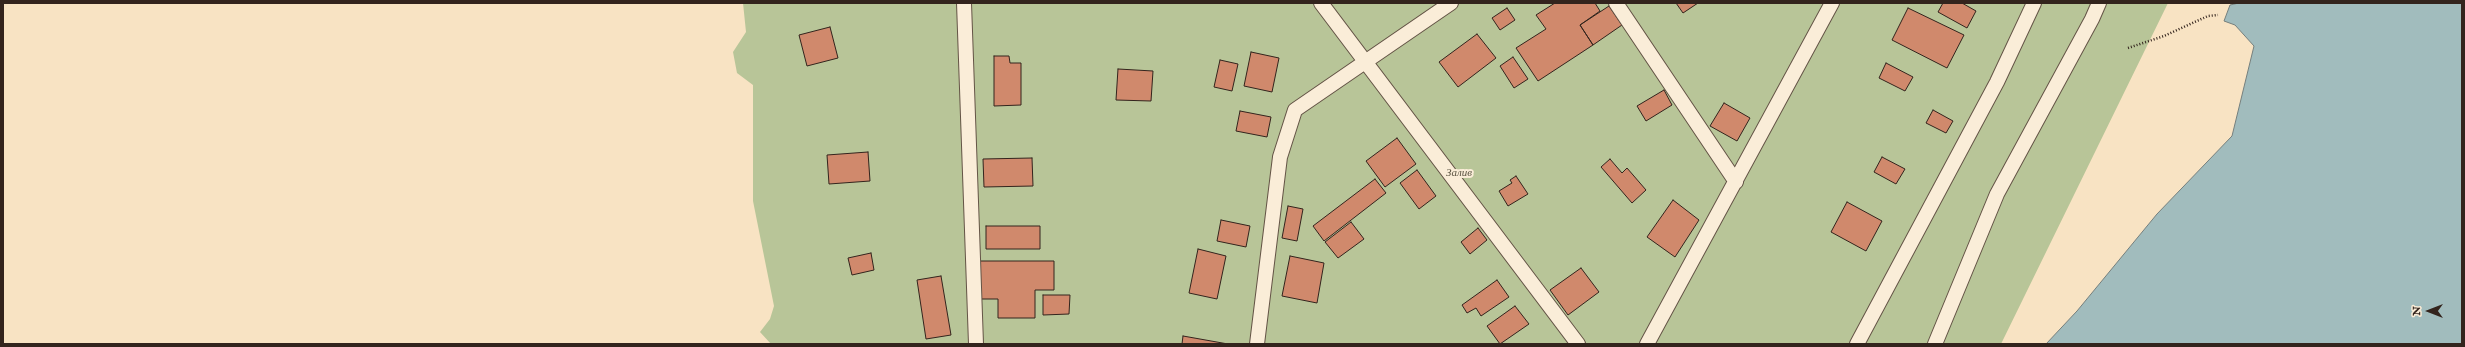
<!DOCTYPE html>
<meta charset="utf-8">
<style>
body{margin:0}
#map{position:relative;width:2465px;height:347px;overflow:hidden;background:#f8e3c3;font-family:"IM FELL English",serif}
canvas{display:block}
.frame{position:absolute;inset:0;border:4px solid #33241d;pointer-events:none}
.north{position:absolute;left:2409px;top:291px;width:40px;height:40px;-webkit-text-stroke:3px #faedd8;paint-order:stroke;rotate:270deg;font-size:11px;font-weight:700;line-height:16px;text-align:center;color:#33241d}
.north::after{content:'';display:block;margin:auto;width:14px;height:18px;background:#33241d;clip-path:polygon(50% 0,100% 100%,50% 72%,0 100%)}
</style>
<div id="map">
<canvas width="2465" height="347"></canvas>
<div class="frame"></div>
<div class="north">N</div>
</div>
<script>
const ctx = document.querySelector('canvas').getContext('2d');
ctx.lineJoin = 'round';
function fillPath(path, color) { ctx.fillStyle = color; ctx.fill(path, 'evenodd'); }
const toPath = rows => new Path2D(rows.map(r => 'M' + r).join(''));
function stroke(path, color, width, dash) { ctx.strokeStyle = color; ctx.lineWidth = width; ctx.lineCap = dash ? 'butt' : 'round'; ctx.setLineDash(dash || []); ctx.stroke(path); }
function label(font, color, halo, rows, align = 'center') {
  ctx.font = font + ' "IM FELL English",serif'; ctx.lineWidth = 4; ctx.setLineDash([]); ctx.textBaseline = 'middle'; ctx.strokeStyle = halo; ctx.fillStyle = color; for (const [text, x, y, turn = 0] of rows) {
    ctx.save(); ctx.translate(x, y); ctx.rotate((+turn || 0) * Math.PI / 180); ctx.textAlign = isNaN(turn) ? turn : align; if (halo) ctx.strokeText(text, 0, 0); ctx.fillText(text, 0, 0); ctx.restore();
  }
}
const green = toPath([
 [743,3,2168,3,2001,344,771,344,760,332,770,319,774,306,753,201,753,85,737,73,733,52,746,32]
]);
const water = toPath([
 [2239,3,2462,3,2462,344,2046,344,2077,311,2157,214,2232,136,2254,46,2235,25,2224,21,2230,5,2239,3]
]);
const building = toPath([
 [1555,3,1595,3,1600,11,1580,25,1593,45,1538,81,1516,48,1546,29,1536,15,1555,3],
 [1676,3,1698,3,1683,13,1676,3],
 [1943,3,1962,3,1976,11,1967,28,1938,12,1943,3],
 [1609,6,1622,25,1593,45,1580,25,1609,6],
 [1507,8,1515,20,1500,30,1492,18,1507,8],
 [1908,8,1964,35,1947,68,1892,40,1908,8],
 [830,27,838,58,807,66,799,35,830,27],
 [1477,34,1496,58,1458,87,1439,62,1477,34],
 [1251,52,1279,58,1272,92,1244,86,1251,52],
 [994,56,1009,56,1010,63,1021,63,1021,105,994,106,994,56],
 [1513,57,1528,79,1514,88,1500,66,1513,57],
 [1220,60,1238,64,1232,91,1214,87,1220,60],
 [1886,63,1913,77,1905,91,1879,78,1886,63],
 [1118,69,1153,71,1151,101,1116,100,1118,69],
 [1664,90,1672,105,1646,121,1637,106,1664,90],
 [1724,103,1750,118,1737,141,1710,126,1724,103],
 [1933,110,1953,121,1946,133,1926,123,1933,110],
 [1240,111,1271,117,1267,137,1236,131,1240,111],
 [1397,138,1416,164,1385,187,1366,161,1397,138],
 [868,152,870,181,829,184,827,155,868,152],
 [1882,157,1905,169,1896,184,1874,172,1882,157],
 [1032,158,1033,186,984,187,983,159,1032,158],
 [1610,159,1622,173,1627,168,1646,190,1632,203,1601,167,1610,159],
 [1417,170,1436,196,1419,209,1400,183,1417,170],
 [1516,176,1528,194,1508,206,1499,191,1512,183,1510,180,1516,176],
 [1375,179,1386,193,1324,241,1313,226,1375,179],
 [1673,200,1699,220,1675,257,1647,237,1673,200],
 [1847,202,1882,221,1866,251,1831,232,1847,202],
 [1288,206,1303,209,1297,241,1282,238,1288,206],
 [1221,220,1250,226,1246,247,1217,241,1221,220],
 [1351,222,1364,239,1338,258,1325,242,1351,222],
 [986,226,1040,226,1040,249,986,249,986,226],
 [1478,228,1487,240,1470,254,1461,242,1478,228],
 [1198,249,1226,256,1217,299,1189,293,1198,249],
 [871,253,874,270,852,275,848,258,871,253],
 [1290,256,1324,263,1317,303,1282,296,1290,256],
 [980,261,1054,261,1054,290,1035,290,1035,318,998,318,998,299,979,299,980,261],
 [1581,268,1599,292,1568,315,1550,290,1581,268],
 [941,276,951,335,926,339,917,280,941,276],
 [1497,280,1509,297,1481,316,1476,308,1467,313,1462,305,1497,280],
 [1043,295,1070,295,1069,314,1043,315,1043,295],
 [1515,306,1529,324,1500,344,1487,326,1515,306],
 [1183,336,1228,344,1182,344,1183,336]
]);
const path = toPath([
 [2128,48,2164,36,2208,16,2218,15]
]);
const lane = toPath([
 [964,3,976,344],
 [1321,3,1578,344],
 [1616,3,1736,182],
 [1257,344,1280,157,1295,110,1451,3],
 [1647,344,1832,3],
 [1857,344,1997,82,2034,3],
 [1935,344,1997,194,2092,19,2099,3]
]);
const parkNames = [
 ["Залив",1459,174]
];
fillPath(green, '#b8c598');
fillPath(water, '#a1bcbd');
stroke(water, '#757f7d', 1);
fillPath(building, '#d0896c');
stroke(building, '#33241d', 1);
stroke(lane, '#645446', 16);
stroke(path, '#33241d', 2.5, [1, 2]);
stroke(lane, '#faedd8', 14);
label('italic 11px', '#5b5442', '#faedd8', parkNames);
</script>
